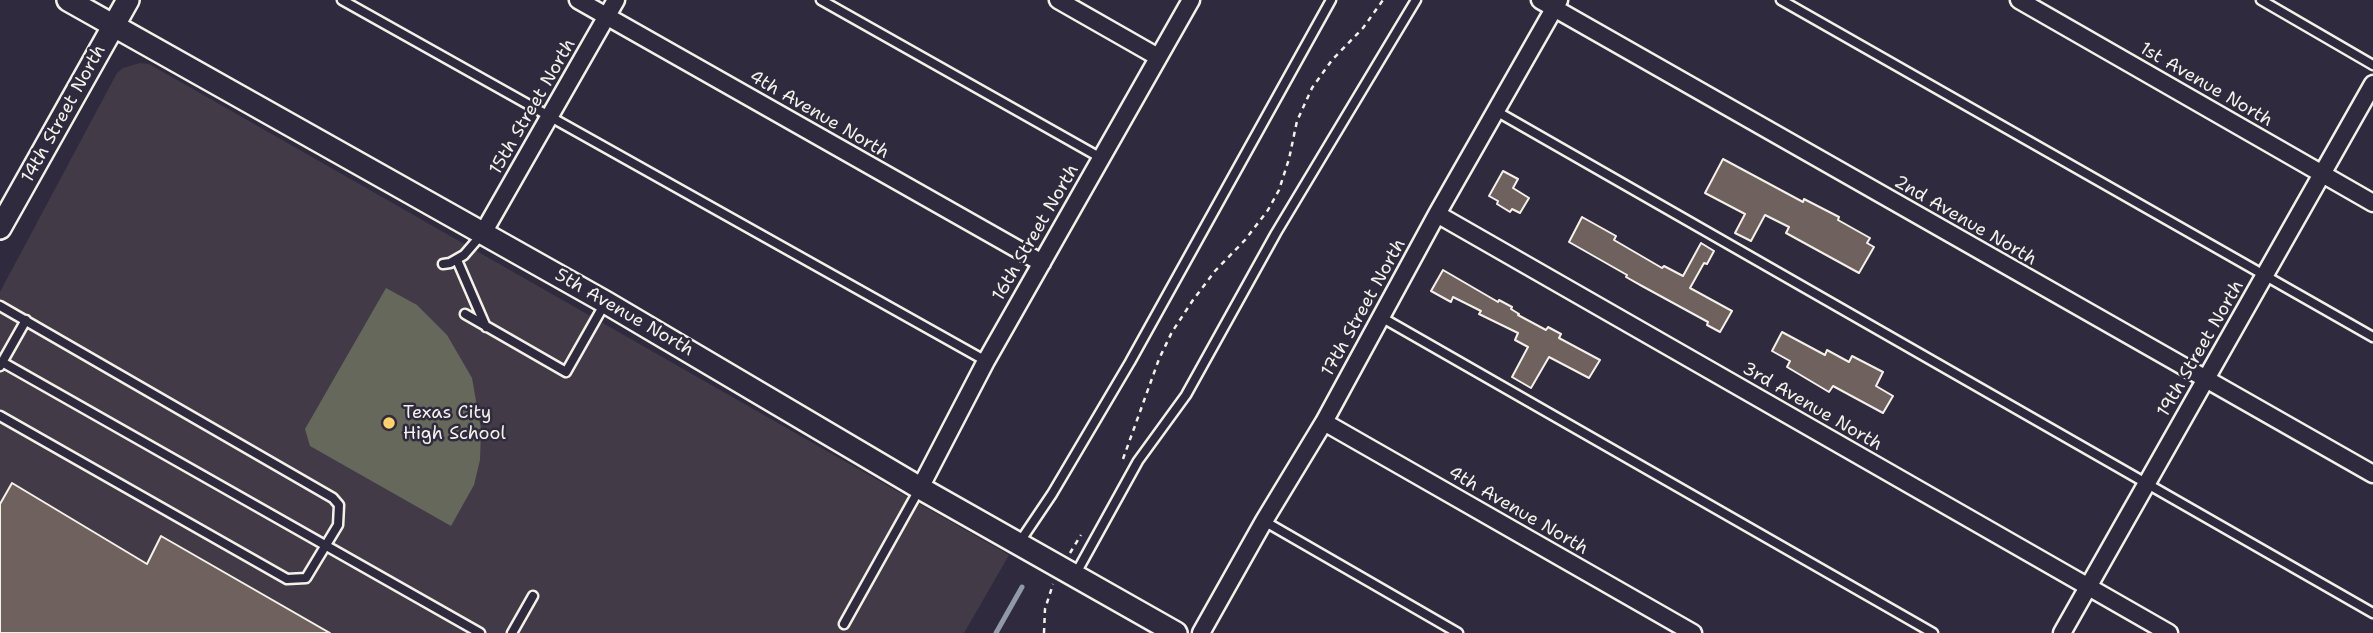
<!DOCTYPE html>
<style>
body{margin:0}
canvas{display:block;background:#2f2a3d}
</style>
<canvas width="2373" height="633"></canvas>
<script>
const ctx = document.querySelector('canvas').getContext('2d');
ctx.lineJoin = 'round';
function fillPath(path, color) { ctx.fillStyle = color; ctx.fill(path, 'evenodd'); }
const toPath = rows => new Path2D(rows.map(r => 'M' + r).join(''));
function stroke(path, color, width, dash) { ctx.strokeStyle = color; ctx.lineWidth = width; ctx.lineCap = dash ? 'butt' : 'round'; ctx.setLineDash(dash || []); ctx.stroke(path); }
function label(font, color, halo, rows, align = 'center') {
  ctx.font = font + ' "Shantell Sans",sans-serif'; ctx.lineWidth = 5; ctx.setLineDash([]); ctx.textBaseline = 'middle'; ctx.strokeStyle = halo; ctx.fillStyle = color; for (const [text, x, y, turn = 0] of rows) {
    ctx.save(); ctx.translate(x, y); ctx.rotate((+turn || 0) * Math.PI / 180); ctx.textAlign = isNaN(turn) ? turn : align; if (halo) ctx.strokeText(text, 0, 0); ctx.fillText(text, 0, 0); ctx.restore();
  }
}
const built = toPath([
 [140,63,149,64,1009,555,964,633,0,633,0,292,117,73,123,68]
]);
const green = toPath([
 [386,288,417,305,447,335,472,378,481,429,480,460,474,485,451,526,310,446,305,429]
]);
const stream = toPath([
 [996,633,1022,587]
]);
const building = toPath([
 [1723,159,1803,202,1804,199,1839,217,1838,220,1870,238,1867,243,1874,247,1859,273,1786,233,1789,227,1765,215,1751,241,1735,233,1745,214,1705,193,1723,159],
 [1503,171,1518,179,1513,188,1529,198,1520,213,1512,209,1510,212,1497,204,1498,201,1489,196,1503,171],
 [1582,217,1616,236,1614,240,1662,268,1664,266,1683,276,1701,243,1714,251,1707,264,1704,263,1690,288,1732,311,1720,332,1707,325,1708,322,1642,286,1626,277,1627,275,1569,242,1582,217],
 [1443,270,1498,302,1499,300,1512,307,1511,309,1519,314,1518,315,1546,330,1548,327,1561,334,1559,338,1600,360,1589,378,1549,357,1531,388,1512,377,1528,347,1515,340,1518,333,1479,314,1481,311,1453,297,1451,302,1431,291,1443,270],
 [1782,332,1825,355,1827,350,1849,362,1852,356,1883,372,1876,386,1893,396,1883,413,1833,386,1829,392,1787,367,1790,361,1772,351,1782,332],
 [12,483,147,564,161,536,330,633,0,633,0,504,12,483]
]);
const path = toPath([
 [1123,459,1159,359,1172,332,1193,300,1215,271,1245,240,1268,210,1279,190,1289,159,1297,121,1312,88,1332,60,1363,28,1383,0],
 [1070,553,1081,535],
 [1044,633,1045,609,1053,584]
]);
const service = toPath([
 [342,0,986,361],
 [821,0,1101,158],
 [1781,0,2373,337],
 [2261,0,2373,65],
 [1496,111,2373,613],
 [457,260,486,327],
 [443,264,450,263,464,255,483,233],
 [0,306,333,498,339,505,338,525,306,578,287,579,0,416],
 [465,314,566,372,604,305],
 [1381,317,1933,633],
 [2,362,480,633],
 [0,366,26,320],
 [1264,521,1458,633],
 [1019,543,1052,494,1130,362,1331,0],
 [1075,575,1138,461,1186,395,1276,233,1416,0],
 [844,624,920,488],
 [512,633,533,596]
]);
const minor = toPath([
 [578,0,1042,263],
 [1058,0,1158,57],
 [1540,0,2373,474],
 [2019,0,2373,203],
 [1437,214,2169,633],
 [483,233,616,0],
 [1324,422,1693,633],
 [920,488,986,361,1191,0],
 [1201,633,1264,521,1324,422,1437,214,1559,0],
 [2062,633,2373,84]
]);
const tertiary = toPath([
 [68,0,605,302,920,488,1176,633],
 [0,228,128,0]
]);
const markers = [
 [389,423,7,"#ffd166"]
];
const streetNames = [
 ["1st Avenue North",2206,85,30],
 ["15th Street North",533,107,-60],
 ["14th Street North",64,114,-61],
 ["4th Avenue North",819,115,30],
 ["2nd Avenue North",1965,221,30],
 ["16th Street North",1036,233,-60],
 ["17th Street North",1364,308,-61],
 ["5th Avenue North",624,313,30],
 ["19th Street North",2201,349,-60],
 ["3rd Avenue North",1812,407,30],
 ["4th Avenue North",1518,511,30]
];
const poiNames = [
 ["Texas City",403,413],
 ["High School",403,434]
];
fillPath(built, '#423a47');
fillPath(green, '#65685a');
stroke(stream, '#9099a5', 5);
fillPath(building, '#6f615d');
stroke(building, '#f4f1e8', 2);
stroke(service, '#f4f1e8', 13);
stroke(minor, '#f4f1e8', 21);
stroke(tertiary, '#f4f1e8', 26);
stroke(path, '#f4f1e8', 2.5, [5, 5]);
stroke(service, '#2f2a3d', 8);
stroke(minor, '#2f2a3d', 16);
stroke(tertiary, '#2f2a3d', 21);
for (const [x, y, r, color] of markers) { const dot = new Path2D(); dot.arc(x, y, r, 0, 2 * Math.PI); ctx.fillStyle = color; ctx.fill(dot); stroke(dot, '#2f2a3d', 2.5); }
label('18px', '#f4f1e8', '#2f2a3d', streetNames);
label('18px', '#f4f1e8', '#2f2a3d', poiNames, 'left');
</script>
